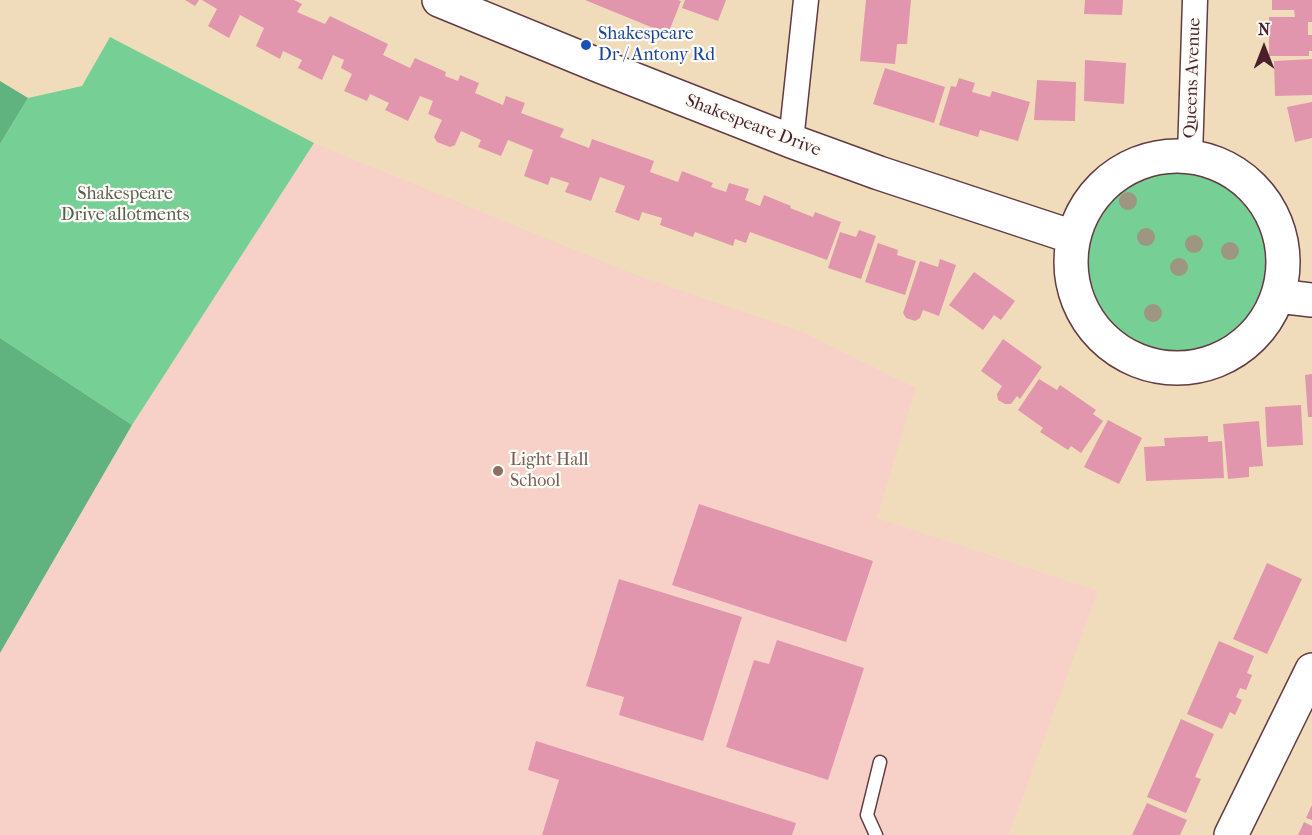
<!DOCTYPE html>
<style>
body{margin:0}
#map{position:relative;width:1312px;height:835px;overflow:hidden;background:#f0dcbb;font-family:"IM FELL French Canon",serif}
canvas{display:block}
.north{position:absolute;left:1234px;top:18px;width:60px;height:60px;-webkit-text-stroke:4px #fdfcf7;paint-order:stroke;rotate:0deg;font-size:16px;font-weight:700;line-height:24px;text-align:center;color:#4a1f2b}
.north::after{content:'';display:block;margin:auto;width:21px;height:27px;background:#4a1f2b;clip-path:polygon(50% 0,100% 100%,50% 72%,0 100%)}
</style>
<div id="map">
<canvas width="1312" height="835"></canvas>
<div class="north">N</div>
</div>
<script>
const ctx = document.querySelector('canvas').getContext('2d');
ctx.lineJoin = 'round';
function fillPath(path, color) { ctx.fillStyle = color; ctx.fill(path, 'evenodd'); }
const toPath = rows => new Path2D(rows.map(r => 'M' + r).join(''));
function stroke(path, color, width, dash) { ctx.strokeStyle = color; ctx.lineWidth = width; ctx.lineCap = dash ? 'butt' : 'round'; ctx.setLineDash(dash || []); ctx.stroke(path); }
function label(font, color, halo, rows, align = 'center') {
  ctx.font = font + ' "IM FELL French Canon",serif'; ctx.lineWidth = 4.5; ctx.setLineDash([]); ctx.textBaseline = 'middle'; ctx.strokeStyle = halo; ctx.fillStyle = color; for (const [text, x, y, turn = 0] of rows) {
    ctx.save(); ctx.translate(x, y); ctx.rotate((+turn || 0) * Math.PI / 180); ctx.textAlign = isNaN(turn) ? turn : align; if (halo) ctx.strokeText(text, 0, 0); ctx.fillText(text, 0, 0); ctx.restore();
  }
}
const built = toPath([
 [314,143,631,273,805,333,916,388,877,518,1098,591,1009,835,0,835,0,653,132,425]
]);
const green = toPath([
 [110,37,314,143,132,425,0,338,0,144,28,98,82,86],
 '1087 261a90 90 0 1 1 180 0a90 90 0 1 1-180 0Z'
]);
const forest = toPath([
 [0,81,28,98,0,144],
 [0,338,132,425,0,653]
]);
const building = toPath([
 [185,0,199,0,195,6],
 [202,0,294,0,302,4,297,12,325,24,330,16,388,44,383,55,410,68,415,58,446,72,445,76,458,81,460,75,479,83,475,93,503,105,506,96,525,103,521,113,564,129,560,137,589,148,592,139,654,161,650,172,678,182,682,171,713,183,711,187,726,192,729,183,749,189,745,200,760,206,764,195,791,206,790,208,813,217,815,212,841,222,827,260,750,232,746,243,735,239,733,246,695,232,693,237,660,225,662,218,642,212,639,221,615,212,625,186,600,177,591,201,565,192,569,183,551,177,548,185,524,176,533,150,508,140,501,156,478,147,481,140,461,131,455,145,450,147,437,142,434,137,442,120,428,114,433,101,420,96,408,121,385,110,389,103,370,94,367,101,344,91,352,74,341,68,344,60,333,55,322,80,298,68,302,60,283,51,280,59,256,46,264,28,240,15,229,38,208,26,217,9],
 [585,0,678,0,681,1,668,34],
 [685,0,726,0,718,21,682,8],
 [866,0,911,0,907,44,897,44,895,64,860,61],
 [1085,0,1123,0,1122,15,1084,14],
 [1272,0,1312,0,1312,22,1308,22,1308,35,1312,35,1312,51,1309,51,1309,56,1269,56,1269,17,1295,17,1294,10,1272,10],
 [1312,59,1312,95,1275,96,1274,61],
 [1085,60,1126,63,1124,104,1084,101],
 [885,68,945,87,934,123,873,104],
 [959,78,975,83,972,92,990,97,992,91,1030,102,1018,141,980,130,978,137,939,125,951,86,956,87],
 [1037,80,1076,82,1075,121,1034,120],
 [1312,102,1312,138,1295,142,1287,107],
 [859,230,876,236,861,279,828,268,840,232,856,237],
 [878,243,898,250,897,255,916,261,905,295,865,282],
 [940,259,956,265,939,316,923,310,920,318,915,321,906,318,903,313,920,261,938,267],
 [974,272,1015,301,1001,320,994,315,983,330,949,305],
 [1003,339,1042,367,1020,399,1017,396,1011,404,1005,404,998,400,997,394,1002,386,981,371],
 [1312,374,1312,417,1308,417,1305,375],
 [1039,379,1057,390,1060,385,1096,410,1093,414,1103,421,1081,453,1071,446,1068,450,1040,432,1043,428,1018,410],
 [1301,405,1303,445,1267,447,1265,407],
 [1108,420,1142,438,1119,484,1084,467],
 [1259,421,1263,466,1249,467,1249,477,1228,479,1223,424],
 [1208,436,1208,442,1222,441,1224,478,1146,481,1144,447,1165,446,1164,438],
 [699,504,873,561,846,642,672,585],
 [1267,563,1302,579,1267,654,1233,639],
 [619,579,742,617,703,741,619,715,624,697,586,686],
 [777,640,864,668,828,780,726,747,754,660,769,664],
 [1219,641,1254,656,1247,673,1252,675,1246,690,1240,688,1236,697,1242,700,1235,715,1230,712,1222,729,1187,714],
 [1181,719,1214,734,1195,777,1201,779,1186,813,1147,797],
 [536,741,796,823,792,835,542,835,559,780,528,770],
 [1147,803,1187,820,1180,835,1132,835],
 [1312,805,1312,820,1306,818],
 [1304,822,1312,826,1312,835,1298,835]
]);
const lane = toPath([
 [876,835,867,815,880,762]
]);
const street = toPath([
 [791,141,806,0],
 [1190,156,1195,0]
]);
const secondary = toPath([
 [439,0,600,66,791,141,879,173,1073,237],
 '1071 262a106 106 0 1 1 212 0a106 106 0 1 1-212 0Z',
 [1278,296,1312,300],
 [1231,835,1312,670]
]);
const trees = [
 [1128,201],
 [1146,237],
 [1194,244],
 [1230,251],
 [1179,267],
 [1153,313]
];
const markers = [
 [586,45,6,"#1a4fb4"],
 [498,471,6,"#8d6e63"]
];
const transitNames = [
 ["Shakespeare",598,35],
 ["Dr / Antony Rd",598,56]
];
const streetNames = [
 ["Queens Avenue",1193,78,-88],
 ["Shakespeare Drive",753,126,21]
];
const parkNames = [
 ["Shakespeare",125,195],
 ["Drive allotments",125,216]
];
const educationNames = [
 ["Light Hall",510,461],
 ["School",510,482]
];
fillPath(built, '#f7d1c8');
fillPath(green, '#76cf95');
fillPath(forest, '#60b27e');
fillPath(building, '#e196ad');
stroke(lane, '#633b41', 15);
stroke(street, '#633b41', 27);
stroke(secondary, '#633b41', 36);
stroke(lane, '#fff', 12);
stroke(street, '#fff', 24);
stroke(secondary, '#fff', 33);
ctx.fillStyle = '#9d9680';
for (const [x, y] of trees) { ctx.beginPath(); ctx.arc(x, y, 9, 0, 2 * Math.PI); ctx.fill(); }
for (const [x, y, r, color] of markers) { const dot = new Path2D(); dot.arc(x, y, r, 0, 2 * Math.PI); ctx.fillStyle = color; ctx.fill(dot); stroke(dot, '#fdfcf7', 2); }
label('18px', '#164399', '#fdfcf7', transitNames, 'left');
label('18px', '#4a1f2b', '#fdfcf7', streetNames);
label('18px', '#595d50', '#fdfcf7', parkNames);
label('18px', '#785e54', '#fdfcf7', educationNames, 'left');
</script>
